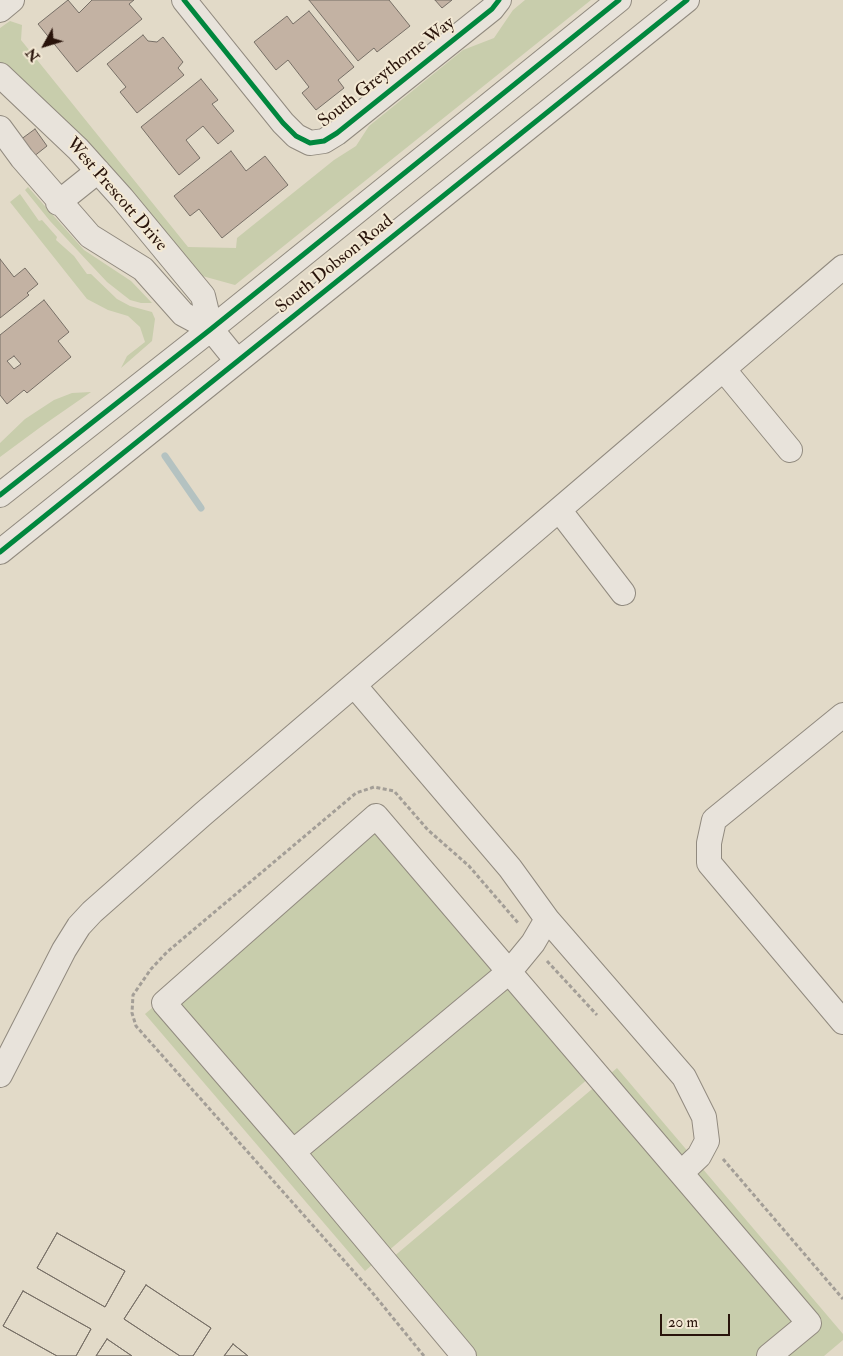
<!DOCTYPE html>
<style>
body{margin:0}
#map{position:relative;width:843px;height:1356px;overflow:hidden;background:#e2dac8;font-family:"IM FELL Double Pica",serif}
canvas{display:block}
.north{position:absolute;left:20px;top:20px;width:50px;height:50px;-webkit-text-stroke:4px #f3e9d4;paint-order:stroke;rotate:231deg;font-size:14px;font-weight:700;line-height:20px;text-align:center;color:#29140b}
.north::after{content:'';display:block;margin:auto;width:18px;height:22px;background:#29140b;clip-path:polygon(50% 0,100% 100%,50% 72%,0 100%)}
.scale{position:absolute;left:660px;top:1314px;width:70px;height:22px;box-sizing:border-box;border:2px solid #29140b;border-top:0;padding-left:6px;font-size:15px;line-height:18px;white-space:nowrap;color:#29140b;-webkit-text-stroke:4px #f3e9d4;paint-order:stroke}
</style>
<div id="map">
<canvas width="843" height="1356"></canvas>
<div class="north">N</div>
<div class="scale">20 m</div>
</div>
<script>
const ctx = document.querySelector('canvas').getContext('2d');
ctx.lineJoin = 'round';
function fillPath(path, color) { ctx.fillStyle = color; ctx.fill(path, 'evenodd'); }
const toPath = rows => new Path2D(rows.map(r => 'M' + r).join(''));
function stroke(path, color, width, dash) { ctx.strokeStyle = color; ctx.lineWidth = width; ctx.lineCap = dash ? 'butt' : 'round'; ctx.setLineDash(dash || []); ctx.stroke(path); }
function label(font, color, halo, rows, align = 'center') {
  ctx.font = font + ' "IM FELL Double Pica",serif'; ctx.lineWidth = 4; ctx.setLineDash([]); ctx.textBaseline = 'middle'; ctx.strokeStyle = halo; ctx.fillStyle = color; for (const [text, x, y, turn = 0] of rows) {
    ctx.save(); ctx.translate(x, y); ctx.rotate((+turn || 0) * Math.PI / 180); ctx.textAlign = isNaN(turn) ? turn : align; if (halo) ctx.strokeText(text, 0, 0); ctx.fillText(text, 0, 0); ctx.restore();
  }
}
const green = toPath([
 [525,0,591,0,235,285,195,274,0,64,0,28,10,21,22,25,21,40,188,247,236,248,237,238,334,160,356,146,369,126,463,50,494,38,513,10],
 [28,187,84,250,131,281,152,303,141,303,130,300,107,282,50,221,25,190],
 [20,194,39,221,42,220,57,237,56,240,74,256,87,274,91,274,117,299,130,306,152,312,155,319,152,341,121,368,127,356,145,342,140,327,128,316,108,310,87,299,10,202],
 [91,392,42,426,0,457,0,443,25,419,54,400,72,393],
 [372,819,604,1065,365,1271,145,1014],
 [617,1068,843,1334,843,1340,824,1356,453,1356,379,1269]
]);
const stream = toPath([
 [165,456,201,508]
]);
const building = toPath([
 [68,0,79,13,92,0,134,0,129,4,142,19,77,72,38,24,68,0],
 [309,0,389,0,410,26,377,52,374,48,358,61,309,0],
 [435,0,452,0,442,8,435,0],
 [309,11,354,67,338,80,344,88,316,110,302,93,309,87,288,60,276,70,254,42,287,16,293,24,309,11],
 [143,35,148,41,157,42,163,37,183,62,178,68,184,75,137,113,120,92,126,87,107,64,143,35],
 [201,79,218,100,212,104,234,131,218,144,203,126,186,140,200,158,179,175,141,127,201,79],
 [35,129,47,146,33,157,20,140,35,129],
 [231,151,246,171,265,156,288,185,222,238,199,209,190,216,174,196,231,151],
 [0,259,14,277,25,268,38,284,27,293,29,295,0,318,0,259],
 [44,300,69,332,58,341,71,357,27,393,24,390,7,404,0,395,0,335,44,300],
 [14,356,21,364,14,369,7,361,14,356],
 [57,1233,125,1271,105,1307,37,1268,57,1233],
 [57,1233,125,1271,105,1307,37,1268,57,1233],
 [146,1285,211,1328,193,1356,180,1356,124,1319,146,1285],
 [146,1285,211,1328,193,1356,180,1356,124,1319,146,1285],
 [23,1291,91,1329,76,1356,57,1356,3,1326,23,1291],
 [23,1291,91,1329,76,1356,57,1356,3,1326,23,1291],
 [107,1339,132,1356,96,1356,107,1339],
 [107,1339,132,1356,96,1356,107,1339],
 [233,1344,248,1356,224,1356,233,1344],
 [233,1344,248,1356,224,1356,233,1344]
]);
const path = toPath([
 [547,961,597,1015],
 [723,1159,843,1299],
 [424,1356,371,1291,136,1026,132,1013,133,995,151,969,167,952,356,793,374,787,394,791,428,830,469,866,519,924]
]);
const minor = toPath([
 [184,0,283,123,296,136,310,143,324,141,337,133,492,9,499,0],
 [0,10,12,0],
 [0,75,78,149,122,198,203,296,211,329],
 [0,128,22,158,90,236,143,269,183,314,211,329,237,361],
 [58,203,98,171],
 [724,370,790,450],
 [0,495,211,329,619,0],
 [560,511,623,593],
 [0,552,687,0],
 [354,685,510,868,547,919,533,943,510,971,293,1152,464,1356],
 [843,715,714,820,709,843,709,863,843,1022],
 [547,919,684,1077,704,1117,707,1141,699,1156,681,1173],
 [0,1075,64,950,79,926,92,912,203,814,843,267],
 [293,1152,164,1003,376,816,809,1323,769,1356]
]);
const cycleway = toPath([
 [184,0,283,123,296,136,310,143,324,141,337,133,492,9,499,0],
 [0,495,211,329,619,0],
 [0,552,687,0]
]);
const streetNames = [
 ["South Greythorne Way",387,73,-38],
 ["West Prescott Drive",116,195,49],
 ["South Dobson Road",335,265,-39]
];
fillPath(green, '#c8cdac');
stroke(stream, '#b4c2c1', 7);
fillPath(building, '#c3b2a3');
stroke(building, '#776f66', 1);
stroke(minor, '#918a7f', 26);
stroke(path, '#a39e97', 3, [4, 2.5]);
stroke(minor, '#e8e3db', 24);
stroke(cycleway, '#00873e', 5);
label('18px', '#29140b', '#f3e9d4', streetNames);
</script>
